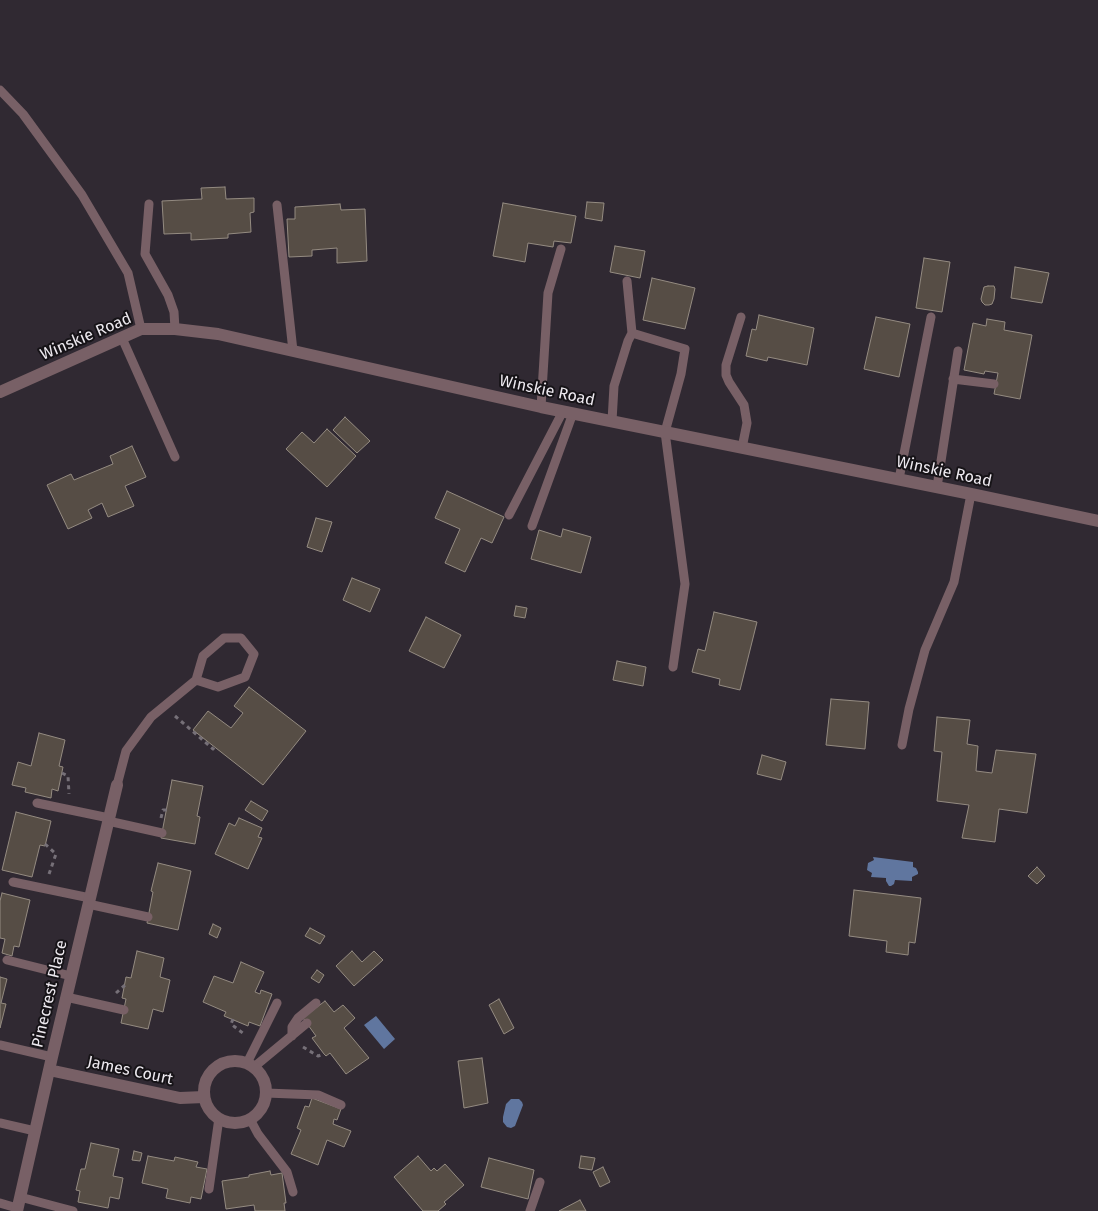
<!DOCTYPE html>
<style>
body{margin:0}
canvas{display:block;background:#302932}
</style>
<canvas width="1098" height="1211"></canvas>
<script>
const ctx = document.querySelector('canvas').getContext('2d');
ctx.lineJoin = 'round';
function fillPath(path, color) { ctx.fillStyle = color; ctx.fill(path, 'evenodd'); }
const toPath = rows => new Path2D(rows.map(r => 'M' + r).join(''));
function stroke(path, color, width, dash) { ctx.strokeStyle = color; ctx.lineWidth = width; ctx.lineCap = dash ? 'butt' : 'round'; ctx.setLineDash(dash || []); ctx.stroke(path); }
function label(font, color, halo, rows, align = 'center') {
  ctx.font = font + ' "Fira Sans",sans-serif'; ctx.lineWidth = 4; ctx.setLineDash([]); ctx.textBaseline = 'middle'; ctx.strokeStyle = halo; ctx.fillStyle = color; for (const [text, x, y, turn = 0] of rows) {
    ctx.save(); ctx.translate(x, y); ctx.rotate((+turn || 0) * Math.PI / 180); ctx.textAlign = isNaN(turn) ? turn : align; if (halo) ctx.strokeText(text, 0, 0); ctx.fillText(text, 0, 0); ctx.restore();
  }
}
const water = toPath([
 [873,857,913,862,913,867,916,868,918,872,918,874,912,877,912,881,895,880,894,884,891,886,889,886,886,881,886,878,871,877,872,873,867,870,868,863,874,860],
 [376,1016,395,1039,384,1049,364,1025],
 [511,1099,519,1099,522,1102,523,1105,515,1126,511,1128,507,1127,503,1122,503,1117,506,1104]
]);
const building = toPath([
 [225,187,226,199,254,198,254,212,250,213,251,232,228,234,228,238,191,240,191,233,164,234,162,201,202,199,201,188,225,187],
 [587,202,604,203,602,221,585,218,587,202],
 [503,203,576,216,571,243,554,241,553,247,528,243,525,262,493,256,503,203],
 [340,204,341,210,365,209,367,261,337,263,337,248,312,250,312,256,289,257,287,219,295,219,295,207,340,204],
 [615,246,645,251,640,278,610,272,615,246],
 [924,258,950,262,942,312,916,308,924,258],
 [1015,267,1049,273,1042,303,1011,298,1015,267],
 [652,278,695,288,685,329,643,320,652,278],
 [988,286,994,286,995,289,994,299,992,304,989,305,985,305,982,302,981,299,984,287,988,286],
 [759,315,814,328,807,365,768,357,767,361,746,356,752,329,756,330,759,315],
 [876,317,910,324,899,377,864,369,876,317],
 [987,319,1005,322,1004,330,1032,335,1020,399,994,394,998,373,985,371,984,374,964,370,973,323,986,326,987,319],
 [345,417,370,441,357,453,333,430,345,417],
 [327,429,356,456,327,487,286,449,302,432,314,443,327,429],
 [132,446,146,477,125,486,134,506,108,517,102,503,88,510,92,518,68,529,47,485,71,474,74,480,113,464,110,456,132,446],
 [447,491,504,517,492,543,481,538,465,572,445,563,460,529,435,518,447,491],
 [316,518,332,522,322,552,307,547,316,518],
 [563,529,591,537,581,573,531,559,539,530,561,537,563,529],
 [352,578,380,589,370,612,343,600,352,578],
 [516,606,527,608,525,618,514,616,516,606],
 [714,612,757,622,740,690,719,685,720,679,692,672,698,649,705,651,714,612],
 [426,617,461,635,444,668,409,651,426,617],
 [617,661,646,667,643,686,613,680,617,661],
 [249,687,306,731,263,785,193,730,208,711,231,728,243,713,234,706,249,687],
 [831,699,869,702,865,749,826,745,831,699],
 [937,717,970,720,967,744,978,746,976,771,992,773,996,750,1036,754,1027,813,999,809,995,842,962,838,969,805,937,801,942,752,934,751,937,717],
 [39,733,65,740,59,766,63,767,58,791,52,789,51,798,25,792,26,788,12,785,18,762,31,766,39,733],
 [762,755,786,762,781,780,757,774,762,755],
 [172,780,203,786,197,816,200,817,195,844,161,838,172,780],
 [251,801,268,811,262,821,245,810,251,801],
 [16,812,51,821,45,846,40,845,32,877,2,870,16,812],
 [239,818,262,828,258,837,262,838,248,869,215,854,229,823,235,826,239,818],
 [158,863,191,871,178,930,147,923,153,892,151,891,158,863],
 [1037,867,1045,876,1037,884,1028,876,1037,867],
 [854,890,921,898,915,943,909,942,908,955,886,952,887,941,849,936,854,890],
 [2,893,30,900,19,947,14,946,12,956,2,953,5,939,0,938,0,901,2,893],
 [213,924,221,928,217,938,209,934,213,924],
 [310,928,325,936,320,944,305,936,310,928],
 [137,951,164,958,160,977,170,980,163,1012,153,1009,148,1029,121,1023,126,999,122,998,126,977,131,978,137,951],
 [352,951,362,962,374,951,383,960,354,986,336,966,352,951],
 [241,962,264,972,255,992,260,994,261,990,272,994,260,1026,249,1022,248,1026,224,1016,226,1012,203,1002,214,976,233,983,241,962],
 [317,970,324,975,319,983,311,978,317,970],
 [0,977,7,979,1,1003,6,1004,0,1028,0,977],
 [499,999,514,1028,504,1034,489,1005,499,999],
 [325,1001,334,1012,343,1005,355,1018,344,1028,369,1058,346,1074,330,1053,326,1056,324,1054,312,1038,316,1036,303,1018,325,1001],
 [482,1058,488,1103,464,1108,458,1061,482,1058],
 [312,1098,341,1109,337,1120,334,1119,333,1124,351,1131,344,1147,327,1140,318,1165,291,1154,301,1130,297,1128,305,1106,309,1107,312,1098],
 [91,1143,119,1149,113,1176,123,1178,119,1199,110,1197,108,1208,78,1202,80,1191,76,1190,81,1169,85,1169,91,1143],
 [134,1151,142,1153,140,1161,132,1160,134,1151],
 [148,1156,174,1161,175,1157,198,1162,196,1167,207,1169,201,1199,191,1197,190,1203,166,1198,168,1189,142,1183,148,1156],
 [418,1156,431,1171,434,1168,437,1171,445,1164,464,1185,444,1202,446,1204,438,1211,423,1211,394,1177,418,1156],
 [581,1156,595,1158,592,1170,579,1168,581,1156],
 [489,1158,534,1170,528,1199,481,1187,489,1158],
 [603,1167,610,1182,600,1187,593,1172,603,1167],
 [270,1171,271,1175,282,1173,286,1203,284,1203,285,1211,255,1211,254,1205,226,1209,222,1181,249,1177,249,1175,270,1171],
 [580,1200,586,1211,559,1211,580,1200]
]);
const path = toPath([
 [175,716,213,749,214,747],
 [62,773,68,776,69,794],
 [161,818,163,810,167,810],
 [45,844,56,854,49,874],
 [116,993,125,985],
 [233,1019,231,1024,244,1034],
 [303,1047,318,1056,324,1054]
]);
const service = toPath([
 [0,90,23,114,82,195,128,273,141,329],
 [149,204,145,254,168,295,174,312,175,329],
 [277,205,293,351],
 [741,317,726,365,726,375,729,382,744,405,747,423,742,448],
 [632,333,685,349,681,374,665,432,685,584,673,667],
 [122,338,175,457],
 [953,379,994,384],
 [541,407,548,293,561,249],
 [612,421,614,386,628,341,632,333,627,281],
 [899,479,931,317],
 [937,487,958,351],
 [509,515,563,411],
 [532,526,573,413],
 [902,745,909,709,925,650,954,582,971,494],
 [117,785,126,751,151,717,196,680,203,656,224,638,241,638,254,654,245,677,218,687,196,680],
 [37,803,109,818],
 [108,821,162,833],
 [13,882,90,898],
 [88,904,148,917],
 [7,960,71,976],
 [66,997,124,1010],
 [292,1036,292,1027,298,1018,316,1003],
 [0,1045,52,1057],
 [247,1063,277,1003],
 [254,1067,307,1023],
 [266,1093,318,1095,341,1105],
 [250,1119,258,1134,287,1172,293,1192],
 [0,1123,35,1131],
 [209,1189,219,1118],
 [20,1197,73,1211],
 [0,1203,17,1208],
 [530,1211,540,1182]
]);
const minor = toPath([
 [0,392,141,329,175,329,218,334,541,407,971,494,1098,521],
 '204 1092a31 31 0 1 1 62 0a31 31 0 1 1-62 0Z',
 [49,1070,180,1098,204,1097],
 [17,1211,52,1057,117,785]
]);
const streetNames = [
 ["Winskie Road",86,337,-23],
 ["Winskie Road",547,391,12],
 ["Winskie Road",944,472,12],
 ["Pinecrest Place",50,994,-77],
 ["James Court",130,1071,12]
];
fillPath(water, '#60769f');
fillPath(building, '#564d45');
stroke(building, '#948b81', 1);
stroke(path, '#767078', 3, [4, 4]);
stroke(service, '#786066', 9);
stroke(minor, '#786066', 12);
label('16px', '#ede9ef', '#161317', streetNames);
</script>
